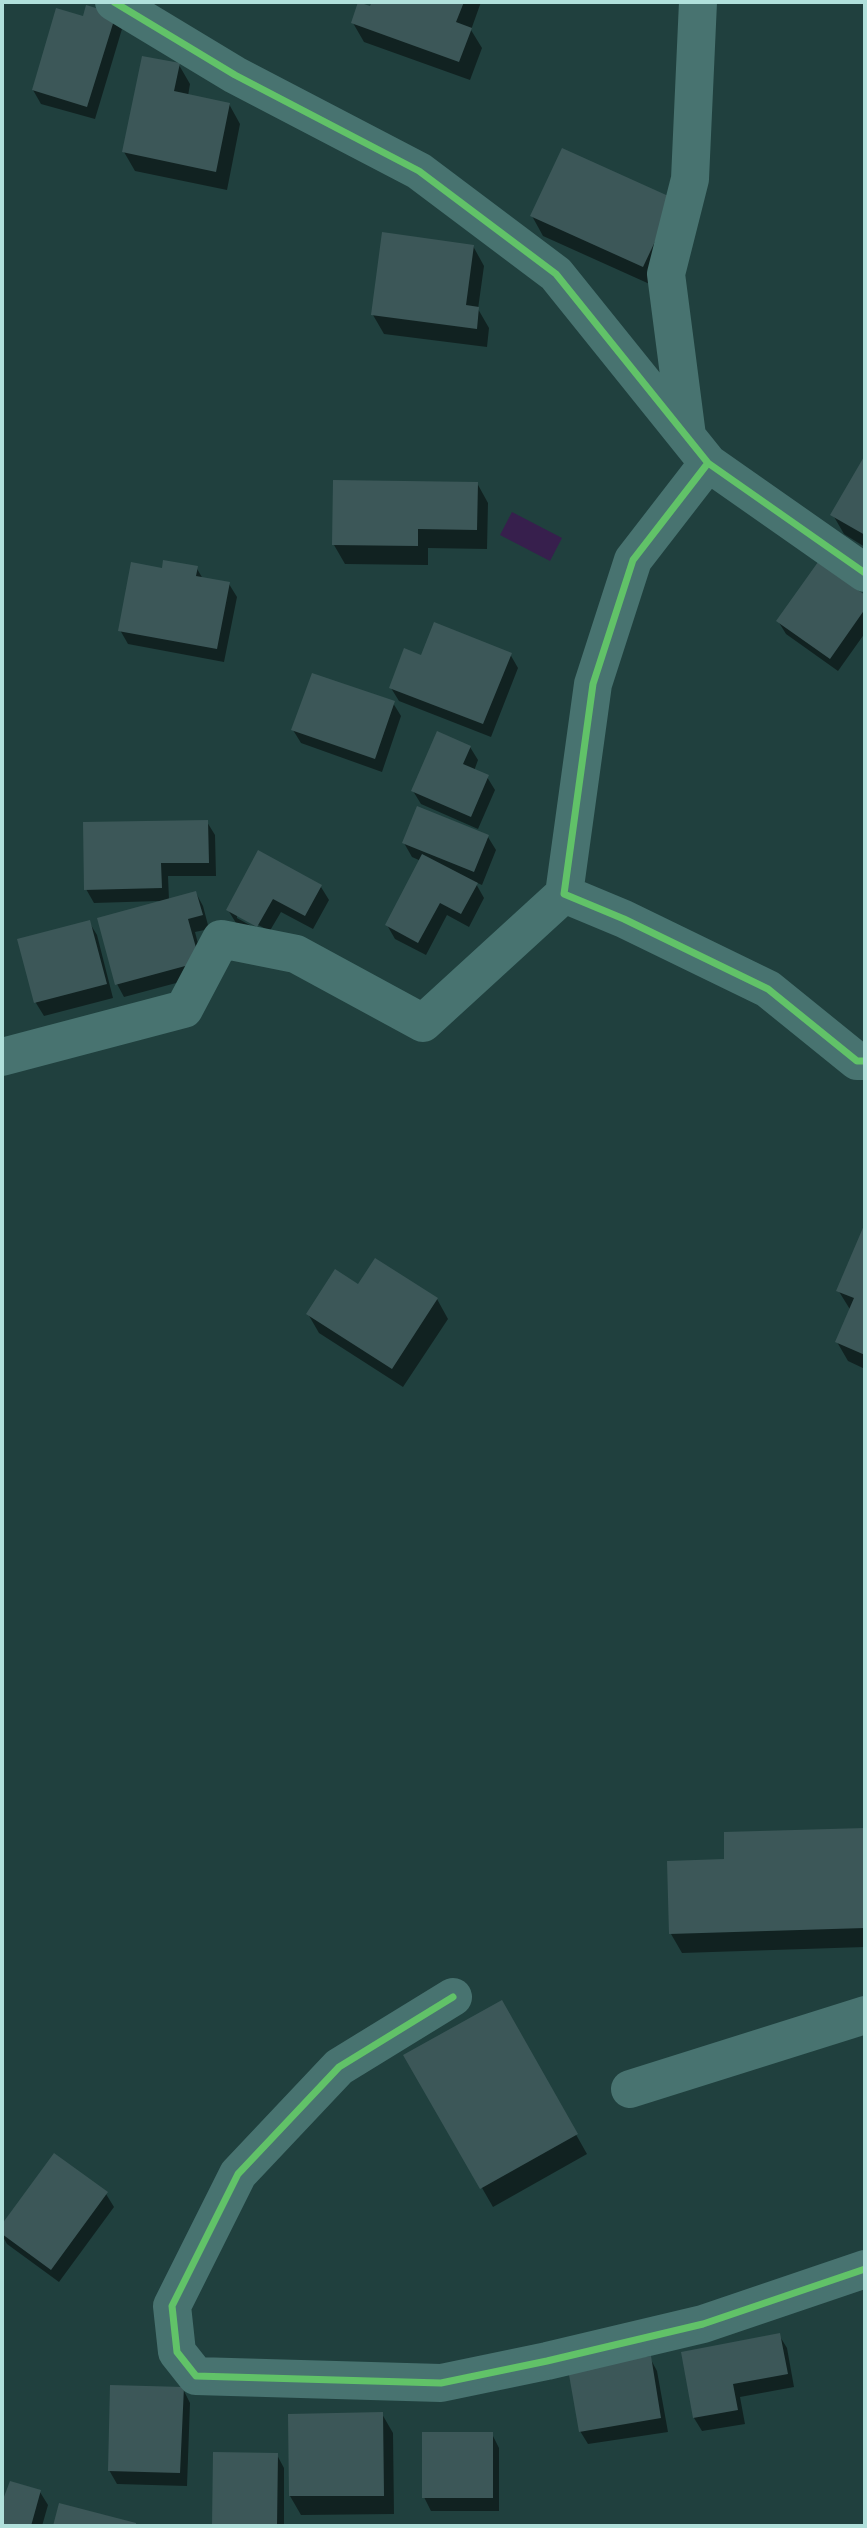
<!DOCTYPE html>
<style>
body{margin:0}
#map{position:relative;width:867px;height:2528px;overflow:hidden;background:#20403e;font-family:Arial,sans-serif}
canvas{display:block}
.frame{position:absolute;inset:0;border:4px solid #b1e0db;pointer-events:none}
</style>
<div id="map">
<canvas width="867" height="2528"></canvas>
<div class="frame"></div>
</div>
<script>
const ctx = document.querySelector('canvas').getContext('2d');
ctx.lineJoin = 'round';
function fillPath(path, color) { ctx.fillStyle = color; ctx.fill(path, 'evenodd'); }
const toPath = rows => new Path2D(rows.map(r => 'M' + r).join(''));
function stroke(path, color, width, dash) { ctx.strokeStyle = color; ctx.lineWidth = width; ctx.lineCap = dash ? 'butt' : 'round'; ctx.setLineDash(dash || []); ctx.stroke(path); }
const water = toPath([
 [512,512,562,538,550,561,500,535]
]);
const shadow = toPath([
 [374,2,481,2,471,30,482,48,470,80,364,42,353,23,372,8],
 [87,7,122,29,95,119,41,104,33,90,84,18],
 [179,65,190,84,188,96,229,104,240,124,227,190,135,171,124,152],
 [674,201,654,286,543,236,532,216],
 [473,246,484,266,478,309,489,328,487,347,384,334,373,315],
 [865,459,865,547,844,534,833,515],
 [477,483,488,503,487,549,428,548,428,565,345,564,334,545],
 [819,564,865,597,865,633,838,671,786,634,778,621],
 [196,567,203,579,229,584,237,597,224,662,128,644,120,630,163,570],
 [510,654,518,668,491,737,399,701,391,688,422,657],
 [2,686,2,687,4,753,2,753],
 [393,703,401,716,382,772,301,743,293,730],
 [470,747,478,760,474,771,487,777,495,790,478,829,421,804,413,791],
 [207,822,215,835,216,876,168,876,169,900,196,893,203,906,209,929,195,932,206,975,124,997,117,984,159,901,94,903,86,889],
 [488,837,496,850,482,885,475,882,484,898,469,927,447,915,426,955,395,939,387,925,421,861,412,857,404,843],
 [321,887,329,900,313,929,281,912,265,939,236,923,228,910],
 [237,914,266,929,264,933,237,918],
 [89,922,97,935,113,998,44,1016,36,1003,19,940],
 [865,1227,865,1369,848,1361,837,1342,851,1311,838,1290],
 [359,1286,437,1299,448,1319,403,1387,319,1333,308,1314],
 [865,1830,865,1947,682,1953,671,1934,726,1861,726,1834],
 [501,2002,587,2154,493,2207,406,2056],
 [54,2156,106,2194,114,2207,59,2282,7,2244,2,2235,2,2227],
 [779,2335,787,2348,794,2387,740,2397,745,2424,702,2431,694,2418,683,2353],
 [650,2358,657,2371,668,2432,588,2444,580,2431],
 [183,2389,190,2403,187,2486,117,2484,109,2470],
 [382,2414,393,2433,394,2514,301,2515,290,2496],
 [492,2434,499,2448,499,2511,431,2511,424,2497],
 [215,2454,277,2455,284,2468,284,2526,214,2526],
 [40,2492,48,2505,42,2526,2,2526,2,2504]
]);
const building = toPath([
 [358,2,370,6,372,2,464,2,456,22,472,28,459,62,351,23],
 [86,5,116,14,87,107,32,90,56,8,83,16],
 [142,56,180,63,174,91,230,103,216,172,122,152],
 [562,148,675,199,643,267,530,216],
 [382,232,474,245,466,305,479,307,477,329,371,315],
 [865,455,865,535,830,515],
 [333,480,478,482,477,530,418,529,418,546,332,545],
 [163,560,198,566,196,576,230,582,217,649,118,631,131,562,162,568],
 [818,562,865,595,865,609,830,659,776,621],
 [434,622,512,653,483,724,389,688,404,648,421,655],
 [312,673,395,701,375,759,291,730],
 [437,731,471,746,463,764,489,775,471,817,411,791],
 [417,806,489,835,474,872,402,843],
 [208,820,209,863,161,863,162,888,84,890,83,822],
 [258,850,322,885,305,916,273,899,257,927,226,910],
 [422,854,478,883,461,914,440,903,418,943,385,925],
 [196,891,203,915,188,919,200,962,115,985,97,918],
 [90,920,107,984,34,1003,17,939],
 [865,1223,865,1355,835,1342,854,1298,836,1291],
 [375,1258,438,1298,392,1369,306,1314,335,1269,358,1284],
 [865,1828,865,1928,669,1934,667,1861,724,1859,724,1832],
 [502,2000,578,2134,480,2189,403,2055],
 [54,2153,108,2192,51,2270,2,2234,2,2224],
 [780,2333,788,2374,733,2384,738,2410,693,2418,681,2352],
 [651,2356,661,2418,579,2432,568,2369],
 [110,2385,184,2387,180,2473,108,2471],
 [383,2412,384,2496,289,2496,288,2414],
 [422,2432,493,2432,493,2498,422,2498],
 [213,2452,278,2453,277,2526,212,2526],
 [10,2481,41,2490,31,2526,2,2526,2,2502],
 [59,2503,136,2523,136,2526,53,2526]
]);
const minor = toPath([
 [114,2,235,75,419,171,556,274,708,463],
 [687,436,666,274,690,179,698,2],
 [865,573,708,463,633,560,593,684,564,894,624,919,768,989,857,1061,865,1061],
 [2,1057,184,1009,221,939,296,954,423,1023,564,894],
 [453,1997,339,2067,238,2174,172,2306,177,2352,196,2376,441,2383,547,2361,703,2324,865,2269],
 [630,2089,865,2015]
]);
const cycleway = toPath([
 [114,2,235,75,419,171,556,274,708,463],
 [865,573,708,463,633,560,593,684,564,894,624,919,768,989,857,1061,865,1061],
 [453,1997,339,2067,238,2174,172,2306,177,2352,196,2376,441,2383,547,2361,703,2324,865,2269]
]);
fillPath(water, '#371f4d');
fillPath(shadow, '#0007');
fillPath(building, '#3c5758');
stroke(minor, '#487370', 38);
stroke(cycleway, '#61c268', 7);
</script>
